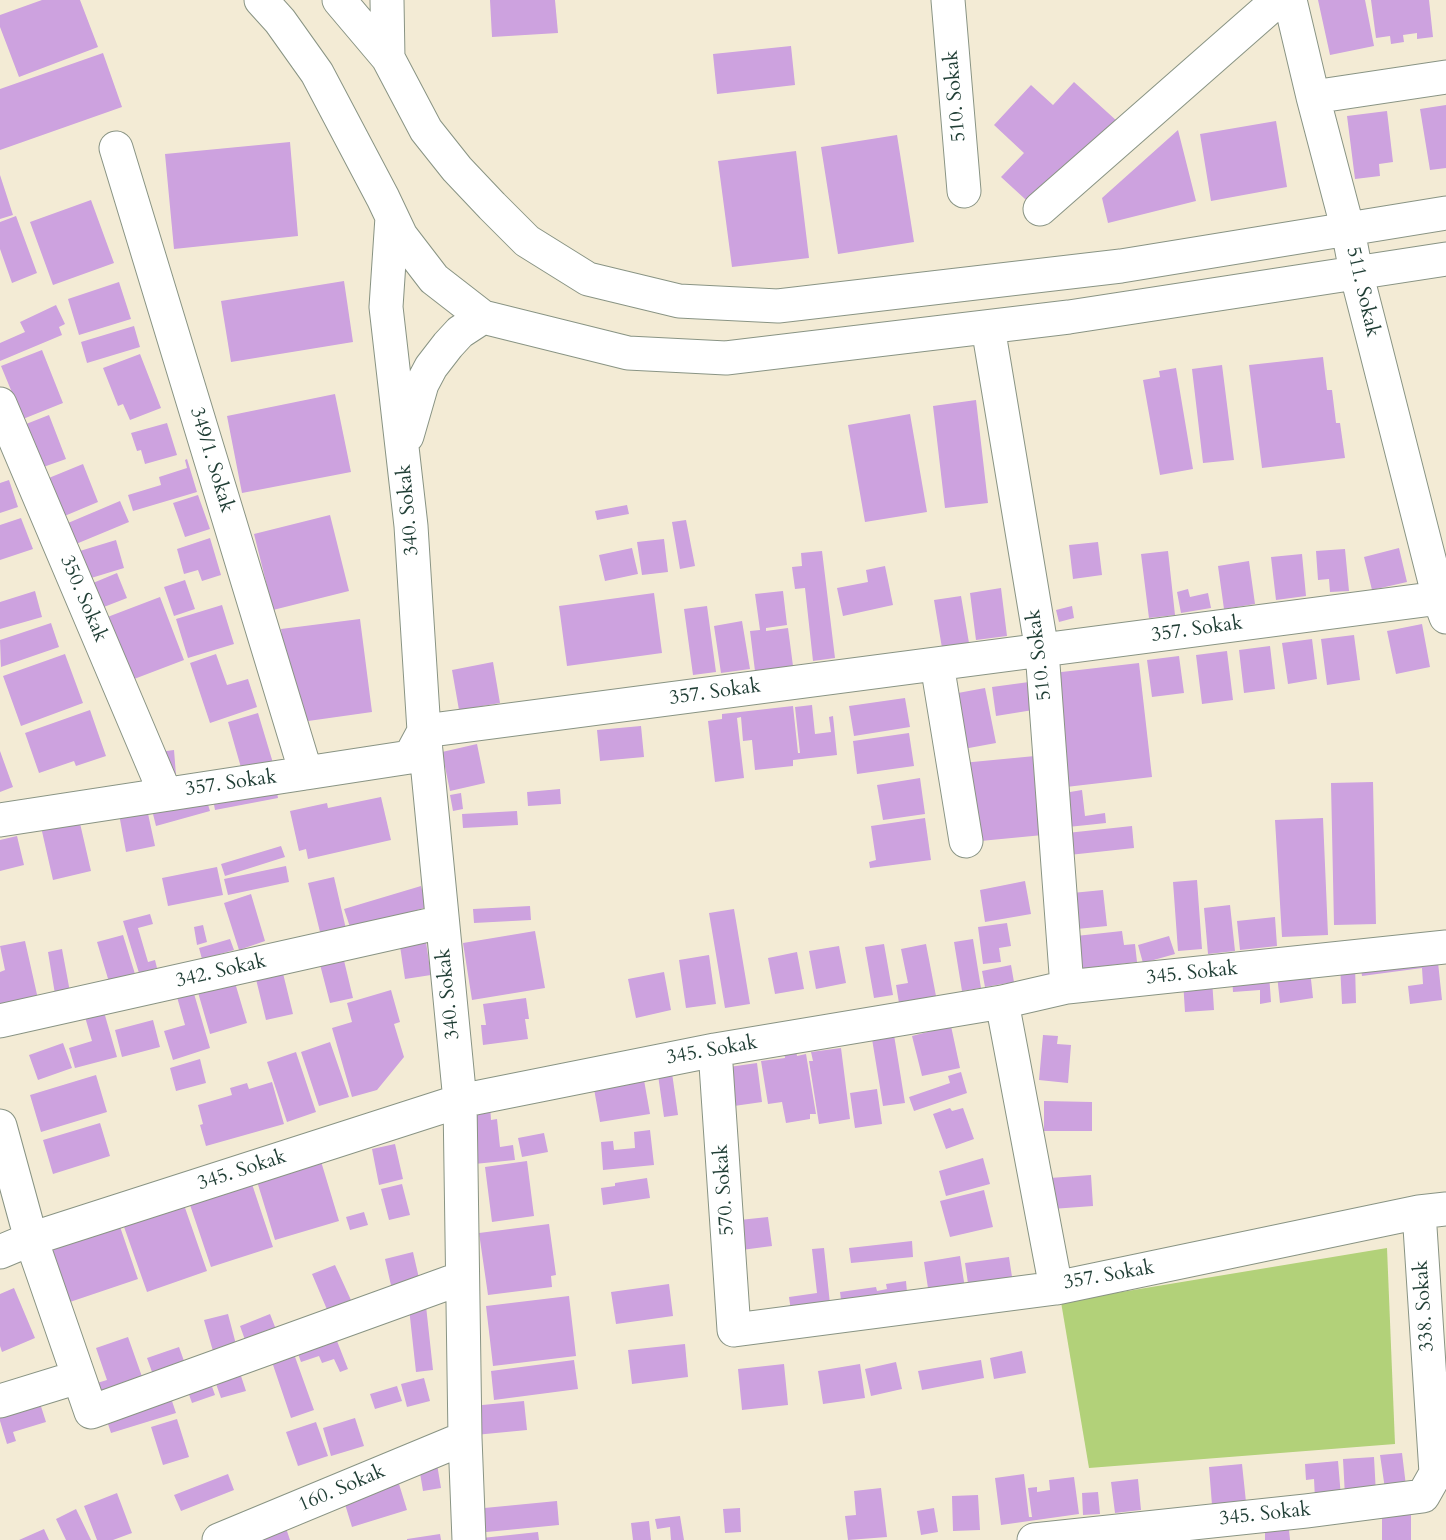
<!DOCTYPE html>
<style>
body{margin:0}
canvas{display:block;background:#f3ebd5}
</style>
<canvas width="1446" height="1540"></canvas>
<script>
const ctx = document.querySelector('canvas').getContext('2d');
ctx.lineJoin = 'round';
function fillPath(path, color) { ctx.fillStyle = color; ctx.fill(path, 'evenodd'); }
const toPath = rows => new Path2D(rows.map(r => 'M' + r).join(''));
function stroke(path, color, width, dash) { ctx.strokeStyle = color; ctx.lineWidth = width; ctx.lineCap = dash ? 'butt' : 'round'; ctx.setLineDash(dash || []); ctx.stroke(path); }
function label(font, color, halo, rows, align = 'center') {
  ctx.font = font + ' Cardo,serif'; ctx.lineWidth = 6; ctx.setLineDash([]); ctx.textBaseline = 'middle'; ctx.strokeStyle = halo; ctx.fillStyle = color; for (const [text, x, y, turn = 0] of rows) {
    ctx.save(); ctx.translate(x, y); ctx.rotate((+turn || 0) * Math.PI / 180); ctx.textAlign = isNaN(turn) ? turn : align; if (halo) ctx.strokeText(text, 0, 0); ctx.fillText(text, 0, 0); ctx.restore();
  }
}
const green = toPath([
 [1387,1248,1395,1444,1089,1468,1061,1302]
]);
const building = toPath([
 [42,0,80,0,98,47,19,77,0,27,0,15],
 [490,0,555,0,558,33,492,37],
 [1318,0,1365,0,1374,46,1330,55],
 [1371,0,1429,0,1433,37,1417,39,1417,33,1403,35,1404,42,1391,44,1390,36,1376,38],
 [791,46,795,85,717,94,713,54],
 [103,53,122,107,0,150,0,89],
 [1074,82,1118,122,1037,210,1001,177,1024,153,994,125,1031,85,1053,105],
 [1446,105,1446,168,1430,170,1420,109],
 [1387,111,1393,162,1379,164,1380,176,1355,179,1347,116],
 [1276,121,1287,187,1211,201,1200,134],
 [1178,130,1196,201,1108,223,1102,198],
 [897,135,914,242,838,254,821,147],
 [290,142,298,236,174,249,165,154],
 [796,151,809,258,732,267,718,161],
 [0,175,13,215,0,219],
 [91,200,114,263,53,285,30,222],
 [16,216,37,273,12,283,0,249,0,222],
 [344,281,353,342,231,362,221,301],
 [119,282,131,319,79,335,68,299],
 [56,305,65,324,59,327,62,335,0,361,0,343,25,332,20,322],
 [134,326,140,347,87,363,81,342],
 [42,350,63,403,23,419,1,366],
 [140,354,161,408,130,420,123,404,118,406,103,368],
 [1323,357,1327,390,1332,390,1336,423,1340,423,1345,458,1262,468,1249,365],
 [1222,365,1234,460,1203,463,1192,369],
 [1176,368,1193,469,1160,475,1143,380,1160,377,1159,371],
 [335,394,351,472,242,493,227,416],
 [976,400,988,503,945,508,933,406],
 [910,414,927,512,865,522,848,425],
 [49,415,66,459,32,471,16,428],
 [167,423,177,455,145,464,141,450,137,451,131,433],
 [187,459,197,492,133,511,128,495,161,485,159,477,187,468,185,460],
 [83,464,98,502,55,520,39,482],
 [9,480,18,507,0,513,0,483],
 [198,495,210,529,185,537,173,503],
 [120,501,129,522,76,544,68,523],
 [627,505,629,514,597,520,595,511],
 [330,515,349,591,273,610,254,534],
 [21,518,33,549,0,560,0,525],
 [686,520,695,566,680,569,672,522],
 [210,538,221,575,202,581,198,570,184,574,177,549],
 [664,539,668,572,642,575,637,542],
 [116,540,124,568,78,582,70,554],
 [1098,542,1102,575,1073,579,1069,545],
 [632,548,638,574,605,581,599,555],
 [1399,548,1407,582,1372,590,1364,557],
 [1345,549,1349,591,1330,592,1329,579,1318,580,1316,551],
 [822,551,835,658,813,661,805,588,795,589,792,567,802,566,801,553],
 [1168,551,1175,615,1149,618,1141,554],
 [1302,554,1306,596,1276,600,1271,557],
 [1249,561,1255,604,1224,609,1218,566],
 [885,566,893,605,843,616,837,588,868,582,866,570],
 [117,573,127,598,91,612,81,588],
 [185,580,195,609,174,616,164,587],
 [1001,588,1007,636,976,640,970,593],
 [1188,589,1190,597,1208,593,1211,608,1181,613,1177,592],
 [35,591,42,617,0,629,0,602],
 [783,591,787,625,766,628,766,631,788,628,793,666,755,671,750,631,760,630,755,594],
 [654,593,662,653,567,666,559,606],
 [961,596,969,643,942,648,934,600],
 [160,597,184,660,121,684,97,621],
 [222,605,234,644,188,658,176,619],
 [707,606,716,672,693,675,684,609],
 [1072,606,1074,618,1059,622,1056,610],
 [360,619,372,712,294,723,281,629],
 [742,621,750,669,721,673,714,626],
 [51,623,59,647,1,667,0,640],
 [1422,624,1430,667,1396,674,1387,631],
 [1354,635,1360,680,1327,685,1321,639],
 [1312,639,1317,679,1288,684,1282,643],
 [1270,646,1275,689,1244,693,1239,650],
 [1227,651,1233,700,1202,704,1196,655],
 [65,654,83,703,21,726,3,676],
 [216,654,227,685,248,679,257,707,210,723,190,663],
 [1179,656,1184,693,1152,697,1147,660],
 [493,662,500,703,459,710,452,670],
 [1139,663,1152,777,1066,787,1053,673],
 [1029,682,1033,710,996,716,992,687],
 [985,688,996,743,958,750,947,695],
 [905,698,910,727,854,736,849,706],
 [812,705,815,734,831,732,829,717,833,716,837,755,793,760,793,766,755,770,752,740,743,741,741,717,737,718,744,778,715,782,708,721,722,719,722,714,793,706,798,753,800,753,795,707],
 [90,710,106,756,76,766,74,761,39,773,25,733],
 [258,713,273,763,242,771,228,722],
 [641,726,644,757,600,761,597,730],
 [909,733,914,766,857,774,853,741],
 [477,744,485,783,450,791,442,752],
 [174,750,176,775,161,776,159,752],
 [0,751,13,787,0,792],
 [1035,756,1043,835,970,842,962,763],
 [920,778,925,814,883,820,877,785],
 [275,782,278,798,215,810,212,794],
 [1373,782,1376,924,1334,925,1331,783],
 [560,789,561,804,528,806,527,792],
 [1082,790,1085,816,1105,813,1106,823,1068,827,1064,793],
 [461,793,463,809,453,811,450,795],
 [205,795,210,811,156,826,152,810],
 [381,797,391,840,308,859,306,849,299,851,290,811,327,803,328,808],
 [147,809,155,846,126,852,119,814],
 [517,811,518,825,463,828,462,814],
 [925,818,931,860,870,868,869,862,876,860,871,826],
 [1323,818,1328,935,1282,937,1275,820],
 [79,819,91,871,53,880,41,827],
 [1132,826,1134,848,1069,855,1067,833],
 [17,836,24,865,0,871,0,840],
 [281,846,285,857,225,876,221,864],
 [286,866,289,882,228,895,224,879],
 [217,867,223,895,168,906,162,878],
 [334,877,346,929,321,936,308,883],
 [1197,880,1202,949,1178,951,1173,882],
 [1025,881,1031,914,985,922,980,890],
 [421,886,427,907,351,930,344,909],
 [1103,890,1107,926,1077,929,1072,893],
 [251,894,265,941,239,950,224,903],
 [1230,905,1235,951,1208,954,1204,908],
 [530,906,531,920,474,923,473,909],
 [734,909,750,1004,725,1008,709,913],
 [150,914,153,924,138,928,148,962,155,960,157,968,139,973,123,921],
 [1275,917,1277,946,1240,950,1237,921],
 [1007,923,1011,946,999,948,1001,962,983,964,978,927],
 [203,925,207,942,197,945,194,927],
 [424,929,431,975,405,979,398,933],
 [535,931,545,988,472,1000,463,943],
 [1122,931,1124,945,1135,944,1137,962,1079,969,1076,936],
 [123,935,135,974,109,982,97,942],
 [1169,936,1175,954,1143,963,1138,945],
 [230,939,234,950,202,959,199,948],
 [973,939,981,988,962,991,954,942],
 [25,941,38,999,0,1007,0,972,5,970,0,946],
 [884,944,893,995,874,998,865,947],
 [926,944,936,996,899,1003,896,985,908,983,901,949],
 [839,946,846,983,816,989,809,951],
 [341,948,353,998,330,1003,317,953],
 [62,949,70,992,55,994,48,952],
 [797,952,804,989,775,994,768,958],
 [1437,953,1442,1000,1410,1004,1408,986,1423,984,1422,968,1362,976,1360,962],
 [709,955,716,1004,686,1008,679,960],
 [280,961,293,1014,266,1020,253,967],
 [1340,964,1355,964,1356,1003,1342,1004],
 [1011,965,1014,982,985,987,982,971],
 [1310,970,1313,998,1280,1003,1277,975],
 [664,972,671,1010,636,1018,628,979],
 [1269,974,1271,1002,1260,1004,1260,990,1233,992,1232,976],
 [233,976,247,1023,210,1034,195,982],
 [1212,979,1214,1010,1185,1012,1183,981],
 [190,980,210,1048,173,1060,164,1031,185,1025,177,997,156,1003,153,991],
 [391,990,400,1022,394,1024,404,1057,377,1090,352,1097,332,1028,352,1022,347,1003],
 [526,998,529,1019,525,1019,528,1039,483,1045,481,1025,486,1025,483,1004],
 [102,1005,117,1057,75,1068,69,1048,92,1041,83,1010],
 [153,1020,160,1047,122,1057,115,1030],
 [951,1026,960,1068,922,1076,912,1036],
 [894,1035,905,1103,883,1106,872,1039],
 [1043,1035,1058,1036,1057,1044,1071,1045,1068,1083,1039,1080],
 [330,1042,349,1097,319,1106,301,1052],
 [63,1043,72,1068,38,1080,29,1055],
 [841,1048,850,1119,819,1124,809,1061,813,1061,811,1052],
 [796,1050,797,1056,806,1054,816,1114,810,1114,810,1119,786,1123,782,1102,768,1104,761,1061,785,1058,784,1051],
 [296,1052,316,1112,287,1122,267,1062],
 [200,1059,206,1083,176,1091,170,1068],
 [757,1063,762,1102,727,1107,722,1068],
 [671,1066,678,1115,664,1117,657,1068],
 [961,1072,967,1093,914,1111,909,1097,950,1083,948,1076],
 [96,1075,107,1112,41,1132,30,1095],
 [644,1080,650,1114,600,1122,594,1089],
 [272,1082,284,1124,206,1146,200,1125,203,1124,198,1105,232,1095,230,1088,247,1083,249,1089],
 [877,1089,882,1124,855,1128,850,1093],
 [1044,1101,1092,1102,1092,1131,1044,1131],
 [490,1105,491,1120,497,1119,500,1147,513,1145,515,1160,474,1164,468,1108],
 [950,1108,952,1111,963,1108,974,1139,946,1149,933,1114],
 [100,1123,110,1156,53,1174,43,1140],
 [650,1130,654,1165,603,1170,601,1142,613,1141,614,1150,635,1148,634,1132],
 [544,1133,548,1152,522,1157,518,1138],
 [395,1144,403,1179,379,1185,372,1149],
 [320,1158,339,1221,275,1240,256,1178],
 [983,1158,990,1184,946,1196,939,1171],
 [527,1161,534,1216,492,1222,485,1167],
 [1091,1175,1093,1206,1052,1209,1050,1178],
 [250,1178,273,1247,211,1267,188,1199],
 [647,1178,650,1198,603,1205,601,1188,615,1186,615,1183],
 [402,1184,410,1215,389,1220,381,1189],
 [984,1190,993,1227,950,1237,940,1201],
 [183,1202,207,1271,147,1292,123,1224],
 [364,1212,368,1225,350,1230,346,1217],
 [768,1217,772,1246,734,1251,730,1221],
 [117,1218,138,1279,67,1303,46,1242],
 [549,1224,556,1275,551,1276,552,1287,488,1295,479,1233],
 [912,1241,913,1257,851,1263,849,1248],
 [824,1248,831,1313,792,1318,789,1297,817,1293,812,1249],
 [413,1252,421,1287,393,1294,385,1259],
 [960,1256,966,1295,930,1301,924,1262],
 [1009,1257,1014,1290,970,1297,965,1263],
 [335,1265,355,1309,331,1319,312,1274],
 [906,1281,907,1292,843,1316,840,1292,876,1287,877,1291,887,1289,886,1284],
 [669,1284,673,1316,616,1324,611,1292],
 [14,1288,35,1338,2,1352,0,1346,0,1294],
 [569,1296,576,1356,493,1366,486,1306],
 [426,1306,433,1370,416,1372,409,1308],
 [228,1314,238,1352,215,1358,204,1320],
 [270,1314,279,1337,248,1348,240,1326],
 [335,1336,348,1369,340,1372,334,1359,322,1363,319,1356,301,1362,297,1351],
 [128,1337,146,1388,94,1406,87,1386,107,1380,96,1348],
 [685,1344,688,1377,632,1384,628,1350],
 [179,1347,188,1372,156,1383,147,1358],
 [1022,1351,1026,1373,994,1379,990,1358],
 [294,1354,314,1410,291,1418,272,1362],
 [574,1360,578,1389,494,1400,491,1371],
 [981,1360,984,1378,922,1390,918,1371],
 [896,1362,902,1389,871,1396,865,1369],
 [784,1364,788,1405,742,1410,738,1369],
 [860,1364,865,1398,823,1404,818,1371],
 [239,1370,246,1391,221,1398,214,1378],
 [424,1378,430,1401,407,1407,401,1384],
 [210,1381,215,1395,192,1403,187,1389],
 [397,1386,402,1401,375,1409,370,1394],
 [170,1395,176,1413,111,1433,105,1415],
 [38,1397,46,1422,13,1432,16,1441,7,1444,0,1421,0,1408],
 [524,1401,527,1430,475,1435,472,1406],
 [355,1418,364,1446,331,1456,323,1428],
 [177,1419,189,1457,163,1465,151,1427],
 [316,1422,328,1456,298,1466,286,1432],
 [1402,1453,1406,1486,1385,1489,1380,1455],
 [1374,1457,1376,1494,1345,1496,1343,1459],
 [436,1458,441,1488,423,1491,418,1461],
 [1338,1461,1341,1497,1315,1499,1314,1479,1306,1480,1305,1464],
 [1242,1464,1246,1502,1212,1505,1209,1467],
 [228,1474,234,1490,181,1511,174,1495],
 [1024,1474,1029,1517,1032,1517,1028,1488,1037,1487,1037,1492,1050,1490,1049,1480,1074,1477,1079,1514,1001,1525,995,1478],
 [1138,1479,1141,1510,1115,1513,1111,1482],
 [399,1484,407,1510,352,1527,344,1501],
 [881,1488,887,1537,848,1540,845,1516,856,1515,854,1491],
 [1098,1492,1100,1514,1083,1515,1082,1493],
 [117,1493,132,1533,113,1540,97,1540,84,1506],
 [978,1495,980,1530,953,1531,952,1496],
 [557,1501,559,1525,476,1533,474,1509],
 [740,1508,741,1532,725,1533,723,1509],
 [934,1508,938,1532,921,1535,917,1511],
 [76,1509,91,1540,66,1540,56,1519],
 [1382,1509,1411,1509,1411,1540,1382,1540],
 [680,1516,684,1540,671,1540,670,1527,657,1529,655,1519],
 [649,1521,651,1540,633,1540,631,1523],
 [285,1525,290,1540,250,1540],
 [44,1529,49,1540,19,1540],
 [1265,1530,1289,1530,1290,1540,1265,1540],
 [538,1532,539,1540,482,1540,482,1538],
 [440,1534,441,1540,407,1540,407,1539]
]);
const minor = toPath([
 [261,0,280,21,317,73,383,198,401,236,434,279,483,317,628,353,726,358,1069,317,1446,259],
 [339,0,388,58,426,130,457,169,492,206,527,241,588,279,679,301,778,306,1121,266,1446,213],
 [387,0,388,58],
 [948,0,964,191],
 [1290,0,1313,97],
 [1446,77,1313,97,1348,230,1356,272,1375,346,1439,598,1446,617],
 [116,148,306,773],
 [1040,209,1278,0],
 [392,217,386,307,411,526,424,731,460,1101,465,1438,469,1540],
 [988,327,1042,651,1067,987],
 [0,404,165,793],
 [407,436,422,384,431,367,448,345,460,332,483,317],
 [937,664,966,841],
 [0,820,410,757,424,731,1446,597],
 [1002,1002,1056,1288,1419,1212,1446,1209],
 [0,1021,442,922],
 [715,1050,734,1330,1056,1288],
 [0,1126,31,1239,91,1412,462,1278],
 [1419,1212,1436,1473],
 [0,1252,31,1239,460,1101,715,1050,1002,1002,1067,987,1446,947],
 [0,1401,78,1377],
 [219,1540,465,1438],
 [1034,1540,1306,1511,1423,1496,1436,1473,1446,1471]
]);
const streetNames = [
 ["510. Sokak",956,96,-95],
 ["511. Sokak",1362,292,77],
 ["349/1. Sokak",211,460,73],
 ["340. Sokak",409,510,-95],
 ["350. Sokak",83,599,67],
 ["357. Sokak",1197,630,-8],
 ["510. Sokak",1040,655,-97],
 ["357. Sokak",715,693,-8],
 ["357. Sokak",231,784,-8],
 ["342. Sokak",221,972,-13],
 ["345. Sokak",1192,974,-6],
 ["340. Sokak",449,994,-96],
 ["345. Sokak",712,1051,-10],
 ["345. Sokak",242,1171,-18],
 ["570. Sokak",725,1190,-94],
 ["357. Sokak",1109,1276,-10],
 ["338. Sokak",1425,1306,-94],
 ["160. Sokak",342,1489,-23],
 ["345. Sokak",1265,1515,-6]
];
fillPath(green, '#b2d179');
fillPath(building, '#cda2df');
stroke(minor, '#899484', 35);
stroke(minor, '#fff', 33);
label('20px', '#1f3d34', '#fff', streetNames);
</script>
